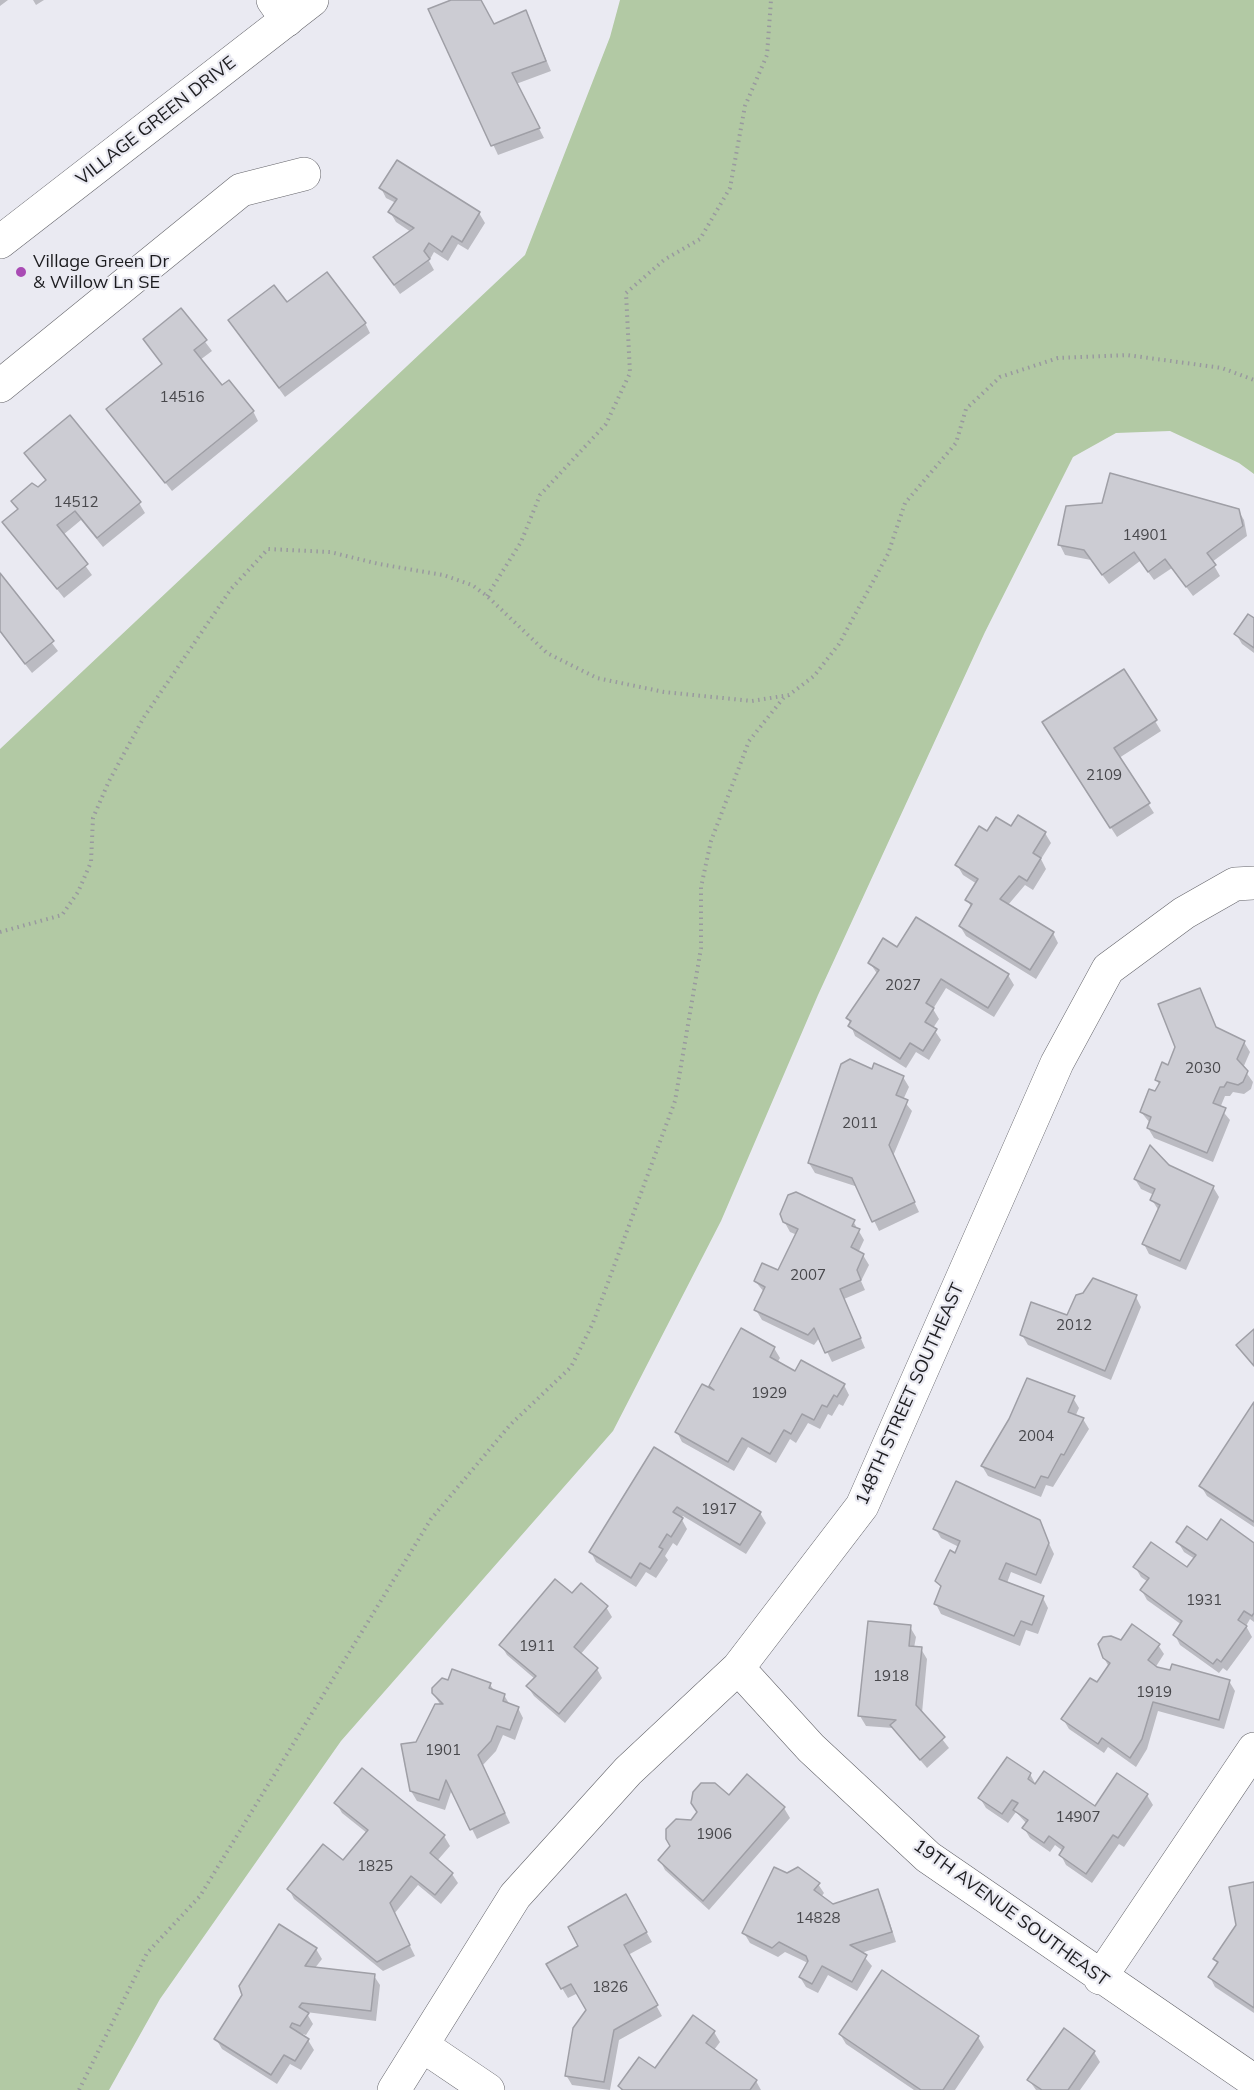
<!DOCTYPE html>
<style>
body{margin:0}
canvas{display:block;background:#eaeaf2}
</style>
<canvas width="1254" height="2090"></canvas>
<script>
const ctx = document.querySelector('canvas').getContext('2d');
ctx.lineJoin = 'round';
function fillPath(path, color) { ctx.fillStyle = color; ctx.fill(path, 'evenodd'); }
const toPath = rows => new Path2D(rows.map(r => 'M' + r).join(''));
function stroke(path, color, width, dash) { ctx.strokeStyle = color; ctx.lineWidth = width; ctx.lineCap = dash ? 'butt' : 'round'; ctx.setLineDash(dash || []); ctx.stroke(path); }
function label(font, color, halo, rows, align = 'center') {
  ctx.font = font + ' Mulish,sans-serif'; ctx.lineWidth = 4.5; ctx.setLineDash([]); ctx.textBaseline = 'middle'; ctx.strokeStyle = halo; ctx.fillStyle = color; for (const [text, x, y, turn = 0] of rows) {
    ctx.save(); ctx.translate(x, y); ctx.rotate((+turn || 0) * Math.PI / 180); ctx.textAlign = isNaN(turn) ? turn : align; if (halo) ctx.strokeText(text, 0, 0); ctx.fillText(text, 0, 0); ctx.restore();
  }
}
const green = toPath([
 [620,0,1254,0,1254,474,1239,463,1170,431,1116,433,1073,457,985,632,818,995,721,1221,613,1431,341,1741,160,1999,109,2090,0,2090,0,749,525,255,610,37]
]);
const shadow = toPath([
 [0,0,8,0,0,6],
 [33,0,44,0,36,5],
 [455,0,480,0,494,26,526,12,551,71,516,84,544,138,498,155,430,10],
 [381,188,479,213,485,223,468,250,458,244,448,261,434,252,429,261,434,270,400,294,381,267,411,232,396,222,390,212,396,203,386,198],
 [287,305,365,323,370,333,285,397,230,321],
 [181,310,212,351,200,360,222,387,253,411,258,421,172,491,108,410,163,365,144,340],
 [26,453,139,503,145,513,103,547,81,520,63,535,92,575,64,598,4,523,19,511,13,501,47,482],
 [1238,510,1244,520,1247,536,1212,562,1220,576,1193,596,1172,568,1154,580,1140,561,1109,584,1091,560,1065,555,1060,545],
 [0,575,58,651,32,673,0,632],
 [1254,620,1254,653,1242,644,1236,634],
 [1155,721,1161,731,1119,758,1154,813,1117,837,1049,733],
 [1011,828,1045,833,1051,843,1041,859,1046,869,1033,890,1025,885,1008,905,1053,933,1058,943,1036,979,966,936,960,926,972,908,967,900,977,884,963,875,957,865,988,833],
 [898,949,1008,975,1014,985,994,1017,946,988,933,1009,939,1019,933,1028,941,1040,929,1060,916,1052,906,1068,855,1036,848,1018,878,975,870,963],
 [1199,989,1217,1030,1244,1042,1250,1052,1243,1068,1253,1082,1251,1089,1244,1094,1233,1092,1230,1096,1225,1096,1220,1108,1230,1120,1213,1162,1154,1138,1148,1128,1150,1123,1141,1112,1156,1093,1160,1085,1156,1080,1169,1067],
 [873,1071,903,1077,909,1087,903,1100,912,1111,893,1156,919,1212,879,1231,858,1187,815,1173,809,1163],
 [1168,1167,1213,1187,1219,1197,1186,1270,1149,1254,1144,1244,1159,1211,1152,1200,1154,1195,1141,1189,1135,1179],
 [784,1221,853,1221,864,1240,858,1253,863,1255,869,1265,861,1281,865,1290,844,1299,865,1348,832,1362,820,1337,814,1345,762,1320,756,1310,764,1292,755,1281,779,1272,797,1235,790,1232],
 [1136,1297,1141,1307,1111,1380,1028,1345,1022,1335],
 [741,1330,774,1348,780,1358,777,1363,795,1373,844,1385,849,1395,843,1406,839,1404,832,1416,828,1414,820,1429,808,1423,796,1443,790,1439,776,1463,748,1447,734,1471,682,1442,677,1432,709,1389],
 [1073,1398,1079,1408,1075,1417,1083,1419,1089,1429,1053,1487,1046,1485,1041,1497,988,1476,982,1466],
 [1254,1405,1254,1527,1207,1496,1201,1486],
 [655,1449,760,1513,766,1523,746,1554,683,1516,681,1518,687,1529,677,1546,673,1543,665,1556,668,1560,656,1578,646,1572,636,1587,596,1562,591,1552],
 [1039,1522,1054,1554,1041,1584,1011,1572,1007,1583,1043,1598,1048,1608,1038,1634,1026,1630,1020,1646,941,1614,936,1604,942,1589,937,1581,959,1547,941,1538,935,1528],
 [1178,1542,1254,1544,1254,1622,1250,1619,1246,1626,1252,1637,1227,1671,1223,1668,1219,1673,1180,1645,1175,1635,1182,1625,1147,1600,1142,1591,1148,1582,1141,1577,1135,1567,1187,1569,1195,1559,1184,1552],
 [572,1595,606,1607,612,1617,580,1655,597,1669,602,1678,565,1723,534,1696,528,1687,535,1679,507,1655,501,1645],
 [910,1627,916,1637,914,1648,921,1649,927,1659,922,1713,949,1748,927,1768,893,1728,866,1726,860,1716],
 [1121,1642,1158,1645,1164,1654,1155,1668,1229,1681,1235,1691,1224,1729,1158,1711,1147,1749,1136,1767,1108,1747,1104,1753,1069,1729,1063,1719,1097,1685,1109,1667,1104,1658],
 [490,1684,494,1691,504,1695,510,1705,518,1708,523,1718,515,1740,503,1735,496,1751,482,1766,510,1823,477,1839,452,1789,445,1810,417,1801,411,1791,417,1743,441,1706,433,1693],
 [1030,1774,1036,1785,1095,1808,1147,1795,1153,1805,1124,1847,1119,1844,1092,1883,1066,1865,1061,1855,1063,1851,1055,1845,1050,1852,1030,1838,1024,1828,1027,1824,1016,1812,1008,1823,986,1808,980,1798],
 [748,1776,784,1808,790,1818,709,1910,665,1870,660,1860,698,1813,729,1797],
 [336,1803,444,1836,450,1846,437,1861,452,1874,458,1883,441,1904,418,1885,394,1914,415,1956,383,1971,294,1899,289,1889,343,1862,367,1833,342,1813],
 [818,1884,824,1893,821,1897,833,1905,877,1891,883,1901,896,1942,861,1953,872,1966,857,1991,828,1975,818,1993,806,1987,800,1977,808,1963,785,1952,778,1957,750,1943,744,1933],
 [1254,1884,1254,2013,1215,1987,1210,1977,1218,1965,1215,1959,1237,1925],
 [626,1896,652,1942,628,1955,662,2016,619,2040,610,2090,572,2085,566,2075,588,2010,578,1993,568,1998,548,1965,580,1946],
 [316,1949,322,1959,315,1968,374,1976,380,1985,376,2021,306,2012,313,2024,306,2035,296,2032,308,2040,314,2050,301,2070,290,2064,277,2084,222,2049,216,2039],
 [714,2032,720,2042,714,2050,756,2081,761,2090,621,2090,619,2086,656,2070],
 [840,2034,978,2037,984,2047,955,2090,914,2090,846,2044],
 [1094,2052,1100,2062,1080,2090,1036,2090,1029,2080]
]);
const building = toPath([
 [451,0,481,0,494,24,526,10,546,61,512,73,540,128,491,146,428,9,451,0],
 [397,160,480,212,462,242,452,236,442,252,429,243,424,251,430,259,394,285,373,257,414,228,388,212,397,199,379,188,397,160],
 [327,272,366,323,279,388,228,320,274,285,287,302,327,272],
 [181,308,207,340,194,350,222,385,229,380,254,411,165,483,106,409,162,364,143,339,181,308],
 [70,415,141,502,97,538,75,511,57,525,88,564,57,589,2,522,18,509,11,501,32,483,38,487,46,480,24,453,70,415],
 [1110,473,1239,509,1243,526,1207,553,1216,565,1186,587,1165,559,1148,572,1134,552,1102,575,1084,550,1058,545,1066,506,1102,503,1110,473],
 [0,573,54,641,25,664,0,631,0,573],
 [1248,614,1254,618,1254,648,1234,634,1248,614],
 [1124,669,1157,720,1114,748,1150,803,1110,828,1042,722,1124,669],
 [1018,815,1046,832,1033,853,1041,858,1027,881,1019,876,1000,899,1054,932,1030,970,959,926,972,904,965,900,978,879,955,865,979,826,987,831,996,817,1011,826,1018,815],
 [916,917,1009,974,988,1008,941,979,926,1003,934,1008,925,1022,937,1029,923,1051,910,1043,900,1059,848,1026,851,1021,846,1018,879,970,868,963,883,938,897,947,916,917],
 [1200,988,1216,1027,1245,1041,1237,1059,1248,1071,1243,1082,1238,1085,1227,1082,1224,1087,1220,1087,1213,1103,1226,1108,1207,1153,1147,1128,1151,1117,1140,1112,1149,1089,1155,1091,1160,1082,1155,1080,1162,1062,1168,1065,1175,1047,1158,1004,1200,988],
 [850,1059,872,1069,874,1063,904,1076,896,1095,908,1100,889,1145,915,1202,872,1222,852,1178,808,1163,841,1064,850,1059],
 [1150,1145,1169,1165,1214,1186,1180,1261,1142,1244,1160,1205,1150,1200,1155,1189,1134,1179,1150,1145],
 [796,1192,855,1220,852,1226,860,1229,851,1247,864,1254,857,1270,861,1280,840,1289,861,1338,825,1353,814,1328,808,1335,754,1310,765,1287,754,1281,762,1263,778,1270,798,1229,783,1222,780,1214,788,1195,796,1192],
 [1093,1278,1137,1295,1105,1371,1020,1335,1031,1302,1067,1315,1076,1295,1083,1293,1093,1278],
 [741,1328,775,1347,770,1357,795,1371,801,1360,845,1384,837,1397,834,1395,827,1407,822,1405,814,1420,802,1414,791,1434,784,1430,770,1454,742,1438,728,1462,675,1432,702,1384,714,1390,709,1386,741,1328],
 [1254,1329,1254,1366,1236,1345,1254,1329],
 [1027,1378,1075,1396,1068,1412,1084,1418,1064,1455,1061,1454,1048,1478,1041,1476,1035,1488,981,1466,1009,1419,1027,1378],
 [1254,1402,1254,1522,1199,1486,1254,1402],
 [654,1447,761,1512,740,1545,677,1507,673,1512,683,1518,671,1537,667,1534,659,1547,663,1549,650,1569,640,1563,631,1578,589,1552,654,1447],
 [956,1481,1040,1520,1049,1543,1036,1575,1006,1563,999,1579,1044,1596,1032,1625,1021,1621,1014,1636,934,1604,941,1586,935,1581,950,1550,955,1553,960,1541,933,1529,956,1481],
 [1221,1519,1254,1543,1254,1613,1252,1616,1244,1611,1238,1620,1247,1626,1221,1662,1217,1659,1213,1664,1173,1635,1182,1621,1140,1590,1149,1578,1133,1567,1151,1542,1187,1567,1196,1555,1176,1542,1187,1526,1207,1540,1221,1519],
 [555,1579,572,1593,581,1583,608,1606,574,1647,598,1668,559,1714,526,1686,536,1676,499,1645,555,1579],
 [868,1621,911,1625,909,1646,922,1647,916,1705,945,1737,920,1760,890,1725,896,1720,858,1716,868,1621],
 [1132,1624,1160,1644,1148,1660,1157,1667,1170,1670,1172,1664,1230,1680,1219,1720,1153,1702,1142,1739,1130,1758,1102,1738,1098,1744,1061,1719,1090,1678,1097,1682,1110,1663,1103,1658,1098,1644,1103,1637,1111,1636,1121,1640,1132,1624],
 [452,1669,491,1683,489,1688,505,1694,503,1701,519,1707,510,1730,497,1726,491,1741,478,1755,505,1813,470,1830,446,1780,439,1800,410,1791,401,1744,416,1742,435,1704,443,1704,432,1693,432,1688,442,1678,448,1680,452,1669],
 [1007,1757,1031,1773,1028,1779,1035,1784,1044,1771,1095,1806,1117,1773,1148,1794,1118,1838,1113,1835,1086,1874,1059,1855,1064,1847,1049,1836,1044,1843,1022,1828,1028,1820,1013,1810,1018,1803,1012,1800,1002,1814,978,1798,1007,1757],
 [362,1768,445,1835,430,1853,453,1873,435,1895,411,1876,390,1903,410,1945,377,1962,287,1889,323,1844,343,1860,368,1830,334,1803,362,1768],
 [747,1774,785,1807,703,1901,658,1860,670,1846,666,1839,666,1829,676,1819,691,1820,697,1812,691,1803,693,1792,701,1783,715,1783,729,1795,747,1774],
 [774,1867,787,1873,798,1867,820,1883,814,1890,833,1904,878,1889,892,1932,850,1945,867,1955,852,1982,822,1966,812,1984,799,1977,808,1961,806,1956,779,1942,772,1948,742,1933,774,1867],
 [1254,1882,1254,2008,1208,1977,1218,1962,1213,1959,1236,1925,1229,1887,1254,1882],
 [626,1894,647,1932,624,1945,658,2005,614,2030,604,2082,565,2076,573,2028,586,2010,571,1984,561,1989,546,1964,578,1946,568,1927,626,1894],
 [279,1924,317,1948,305,1966,375,1974,371,2011,302,2003,299,2007,309,2013,300,2026,292,2023,290,2027,309,2039,295,2061,284,2055,271,2075,214,2039,242,1995,239,1986,279,1924],
 [882,1970,979,2036,943,2090,921,2090,839,2034,882,1970],
 [693,2015,715,2031,706,2043,757,2080,750,2090,623,2090,618,2086,639,2057,655,2068,693,2015],
 [1064,2028,1095,2051,1068,2090,1042,2090,1027,2080,1064,2028]
]);
const path = toPath([
 [487,596,521,542,540,495,606,424,630,373,626,293,664,260,700,239,730,188,745,106,767,55,771,0],
 [0,932,62,915,78,892,91,862,93,818,109,781,144,717,231,589,268,549,330,552,379,564,443,575,472,585,487,596,547,653,597,678,664,692,752,701,789,695,814,676,839,644,888,554,905,503,956,443,966,409,1000,377,1058,358,1127,355,1222,368,1254,380],
 [79,2090,147,1953,200,1896,431,1519,510,1425,571,1367,593,1323,675,1101,701,948,701,887,711,841,749,741,785,696]
]);
const street = toPath([
 [273,0,287,20],
 [0,386,241,190,304,174],
 [738,1668,811,1748,928,1857,1254,2081],
 [1100,1978,1254,1749],
 [423,2046,488,2090],
 [394,2090,515,1896,628,1771,738,1668,862,1506,1057,1063,1108,969,1184,913,1235,884,1254,883]
]);
const secondary = toPath([
 [0,242,312,0]
]);
const markers = [
 [21,272,6,"#a94bb4"]
];
const numberNames = [
 ["14516",182,397],
 ["14512",76,502],
 ["14901",1145,535],
 ["2109",1104,775],
 ["2027",903,985],
 ["2030",1203,1068],
 ["2011",860,1123],
 ["2007",808,1275],
 ["2012",1074,1325],
 ["1929",769,1393],
 ["2004",1036,1436],
 ["1917",719,1509],
 ["1931",1204,1600],
 ["1911",537,1646],
 ["1918",891,1676],
 ["1919",1154,1692],
 ["1901",443,1750],
 ["14907",1078,1817],
 ["1906",714,1834],
 ["1825",375,1866],
 ["14828",818,1918],
 ["1826",610,1987]
];
const streetNames = [
 ["VILLAGE GREEN DRIVE",156,121,-38],
 ["148TH STREET SOUTHEAST",910,1394,-66],
 ["19TH AVENUE SOUTHEAST",1011,1913,36]
];
const poiNames = [
 ["Village Green Dr",33,262],
 ["& Willow Ln SE",33,283]
];
fillPath(green, '#b2c9a4');
fillPath(shadow, '#0003');
fillPath(building, '#ccccd3');
stroke(building, '#9f9fa6', 1.5);
stroke(street, '#65656b', 34);
stroke(secondary, '#65656b', 34);
stroke(path, '#99999f', 4, [1.5, 4.5]);
stroke(street, '#fff', 33);
stroke(secondary, '#fff', 33);
for (const [x, y, r, color] of markers) { const dot = new Path2D(); dot.arc(x, y, r, 0, 2 * Math.PI); ctx.fillStyle = color; ctx.fill(dot); stroke(dot, '#eaeaf2', 2); }
label('15px', '#48484c', null, numberNames);
label('18px', '#1c1c1f', '#eaeaf2', streetNames);
label('18px', '#1c1c1f', '#eaeaf2', poiNames, 'left');
</script>
